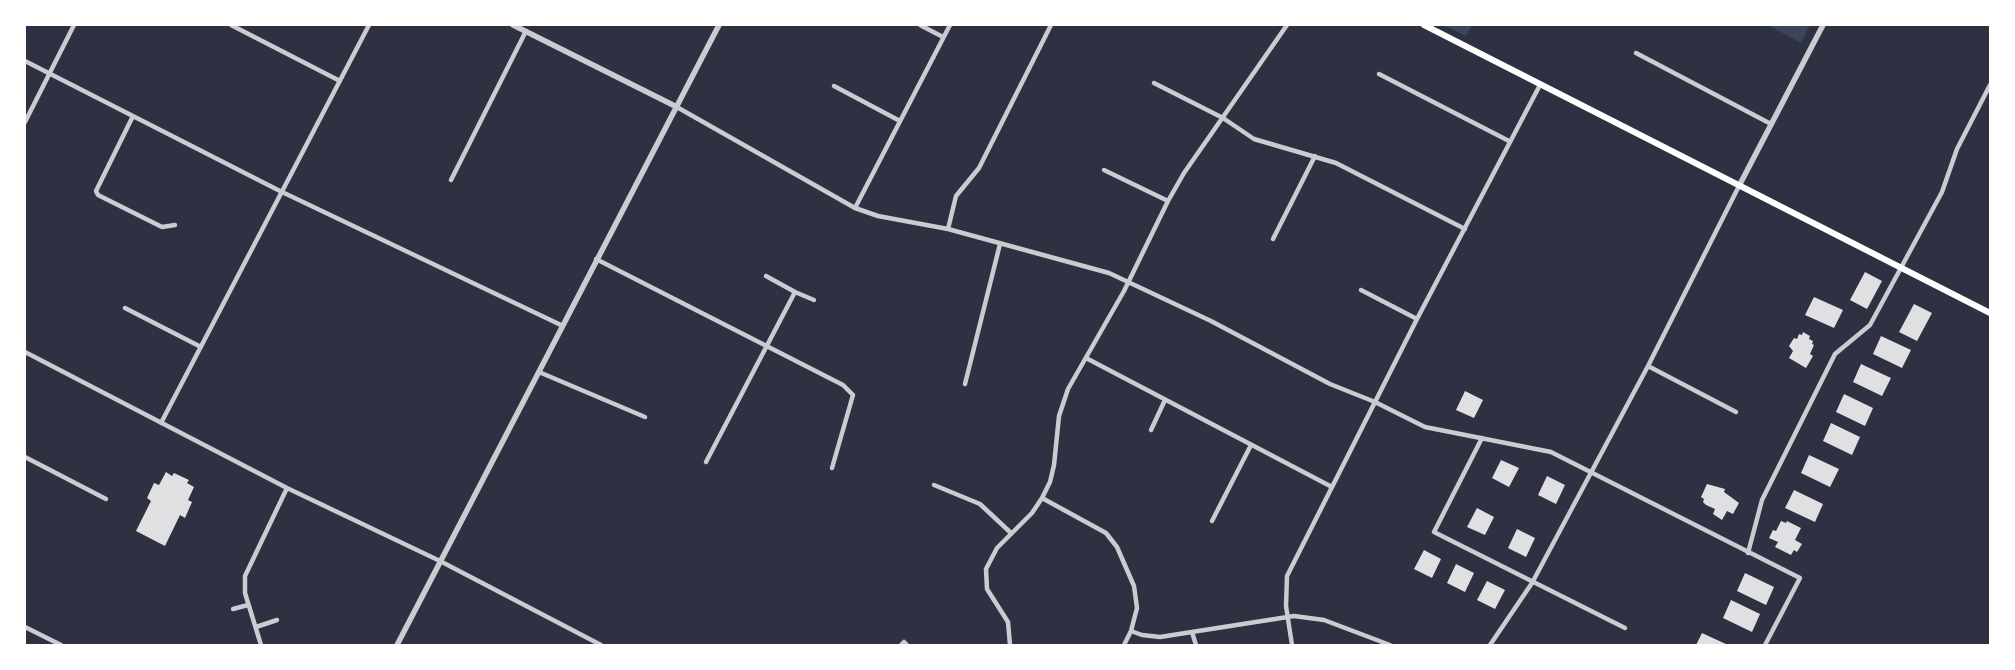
<!DOCTYPE html>
<style>
body{margin:0}
#map{position:relative;width:2015px;height:670px;overflow:hidden;background:#2d3142;font-family:Spectral,serif}
canvas{display:block}
.frame{position:absolute;inset:0;border:26px solid #fff;pointer-events:none}
</style>
<div id="map">
<canvas width="2015" height="670"></canvas>
<div class="frame"></div>
</div>
<script>
const ctx = document.querySelector('canvas').getContext('2d');
ctx.lineJoin = 'round';
function fillPath(path, color) { ctx.fillStyle = color; ctx.fill(path, 'evenodd'); }
const toPath = rows => new Path2D(rows.map(r => 'M' + r).join(''));
function stroke(path, color, width, dash) { ctx.strokeStyle = color; ctx.lineWidth = width; ctx.lineCap = dash ? 'butt' : 'round'; ctx.setLineDash(dash || []); ctx.stroke(path); }
const green = toPath([
 [1443,25,1472,25,1466,36],
 [1768,25,1810,25,1801,43]
]);
const building = toPath([
 [1865,272,1882,281,1867,309,1850,300],
 [1814,297,1843,310,1834,328,1805,315],
 [1914,304,1932,313,1917,341,1899,332],
 [1803,332,1810,336,1809,339,1813,341,1812,344,1814,345,1810,354,1813,356,1806,368,1789,358,1793,351,1789,346,1794,338,1797,339,1799,334,1802,335],
 [1881,336,1911,350,1902,368,1873,354],
 [1861,364,1891,378,1882,396,1853,382],
 [1465,391,1483,400,1474,418,1456,410],
 [1844,394,1873,408,1865,426,1836,412],
 [1831,423,1860,437,1852,455,1823,441],
 [1809,455,1839,469,1830,487,1801,473],
 [1501,460,1519,468,1509,487,1492,478],
 [166,472,172,476,174,473,189,480,187,483,194,487,188,500,192,502,185,518,180,515,165,546,136,531,151,501,147,498,154,483,159,485],
 [1547,476,1565,485,1556,504,1538,495],
 [1707,484,1725,489,1724,492,1739,503,1733,514,1727,511,1722,520,1713,514,1715,509,1706,505,1703,502,1704,499,1701,497],
 [1794,490,1823,504,1815,522,1785,508],
 [1477,508,1494,517,1485,535,1467,527],
 [1781,521,1786,523,1787,521,1801,528,1795,540,1802,544,1797,552,1794,550,1791,555,1775,547,1778,542,1769,538,1773,530,1776,531],
 [1517,529,1535,538,1526,557,1508,548],
 [1424,550,1441,559,1432,578,1414,569],
 [1456,564,1474,573,1465,592,1447,583],
 [1745,573,1774,587,1766,605,1737,591],
 [1487,581,1505,590,1495,609,1477,600],
 [1731,600,1760,614,1752,632,1723,618],
 [1702,633,1728,645,1696,645]
]);
const minor = toPath([
 [231,25,340,81],
 [920,25,943,37],
 [1636,53,1771,124],
 [25,61,280,191,563,326],
 [1379,74,1509,141],
 [1154,83,1223,118,1254,139,1336,163,1465,229],
 [834,86,900,121],
 [675,106,855,208,878,216,948,229,1109,273,1211,321,1330,384,1375,402,1425,427,1551,452,1800,578,1765,645],
 [133,116,96,191,98,195,162,227,175,225],
 [25,122,74,25],
 [1104,170,1168,201],
 [451,180,526,31],
 [855,208,950,25],
 [948,229,956,196,979,168,1051,25],
 [1273,239,1315,156],
 [596,259,843,385,853,395,832,468],
 [766,276,795,292],
 [1361,290,1417,319],
 [125,308,201,347],
 [25,352,287,488,440,561,601,645],
 [1086,358,1332,487],
 [1648,366,1736,412],
 [539,372,645,417],
 [965,384,1000,244],
 [161,423,369,25],
 [1151,430,1165,400],
 [1482,438,1434,532,1625,628],
 [25,457,106,499],
 [706,462,795,292,814,300],
 [934,485,980,504,1011,533],
 [1042,498,1106,533,1117,547,1134,586,1137,608,1131,631,1124,645],
 [1212,521,1251,445],
 [1748,553,1762,500,1835,354,1870,325,1942,192,1957,149,1990,85],
 [233,609,248,605],
 [25,627,61,645],
 [256,627,277,620],
 [1131,631,1142,635,1160,637,1294,616,1324,620,1390,645],
 [1192,632,1196,645],
 [261,645,245,593,245,576,287,488],
 [901,645,904,642,907,645],
 [1010,645,1008,622,987,589,986,569,997,548,1032,513,1042,498,1050,482,1054,465,1059,416,1068,389,1124,291,1168,201,1184,173,1287,25],
 [1292,645,1286,606,1287,576,1417,319,1540,85],
 [1490,645,1532,583,1648,366,1739,186]
]);
const tertiary = toPath([
 [513,25,675,106],
 [1739,186,1823,25],
 [397,645,719,25]
]);
const secondary = toPath([
 [1424,25,1990,313]
]);
fillPath(green, '#3c4559');
fillPath(building, '#e0e0e3');
stroke(minor, '#caccd0', 4.5);
stroke(tertiary, '#caccd0', 5.5);
stroke(secondary, '#fff', 6);
</script>
